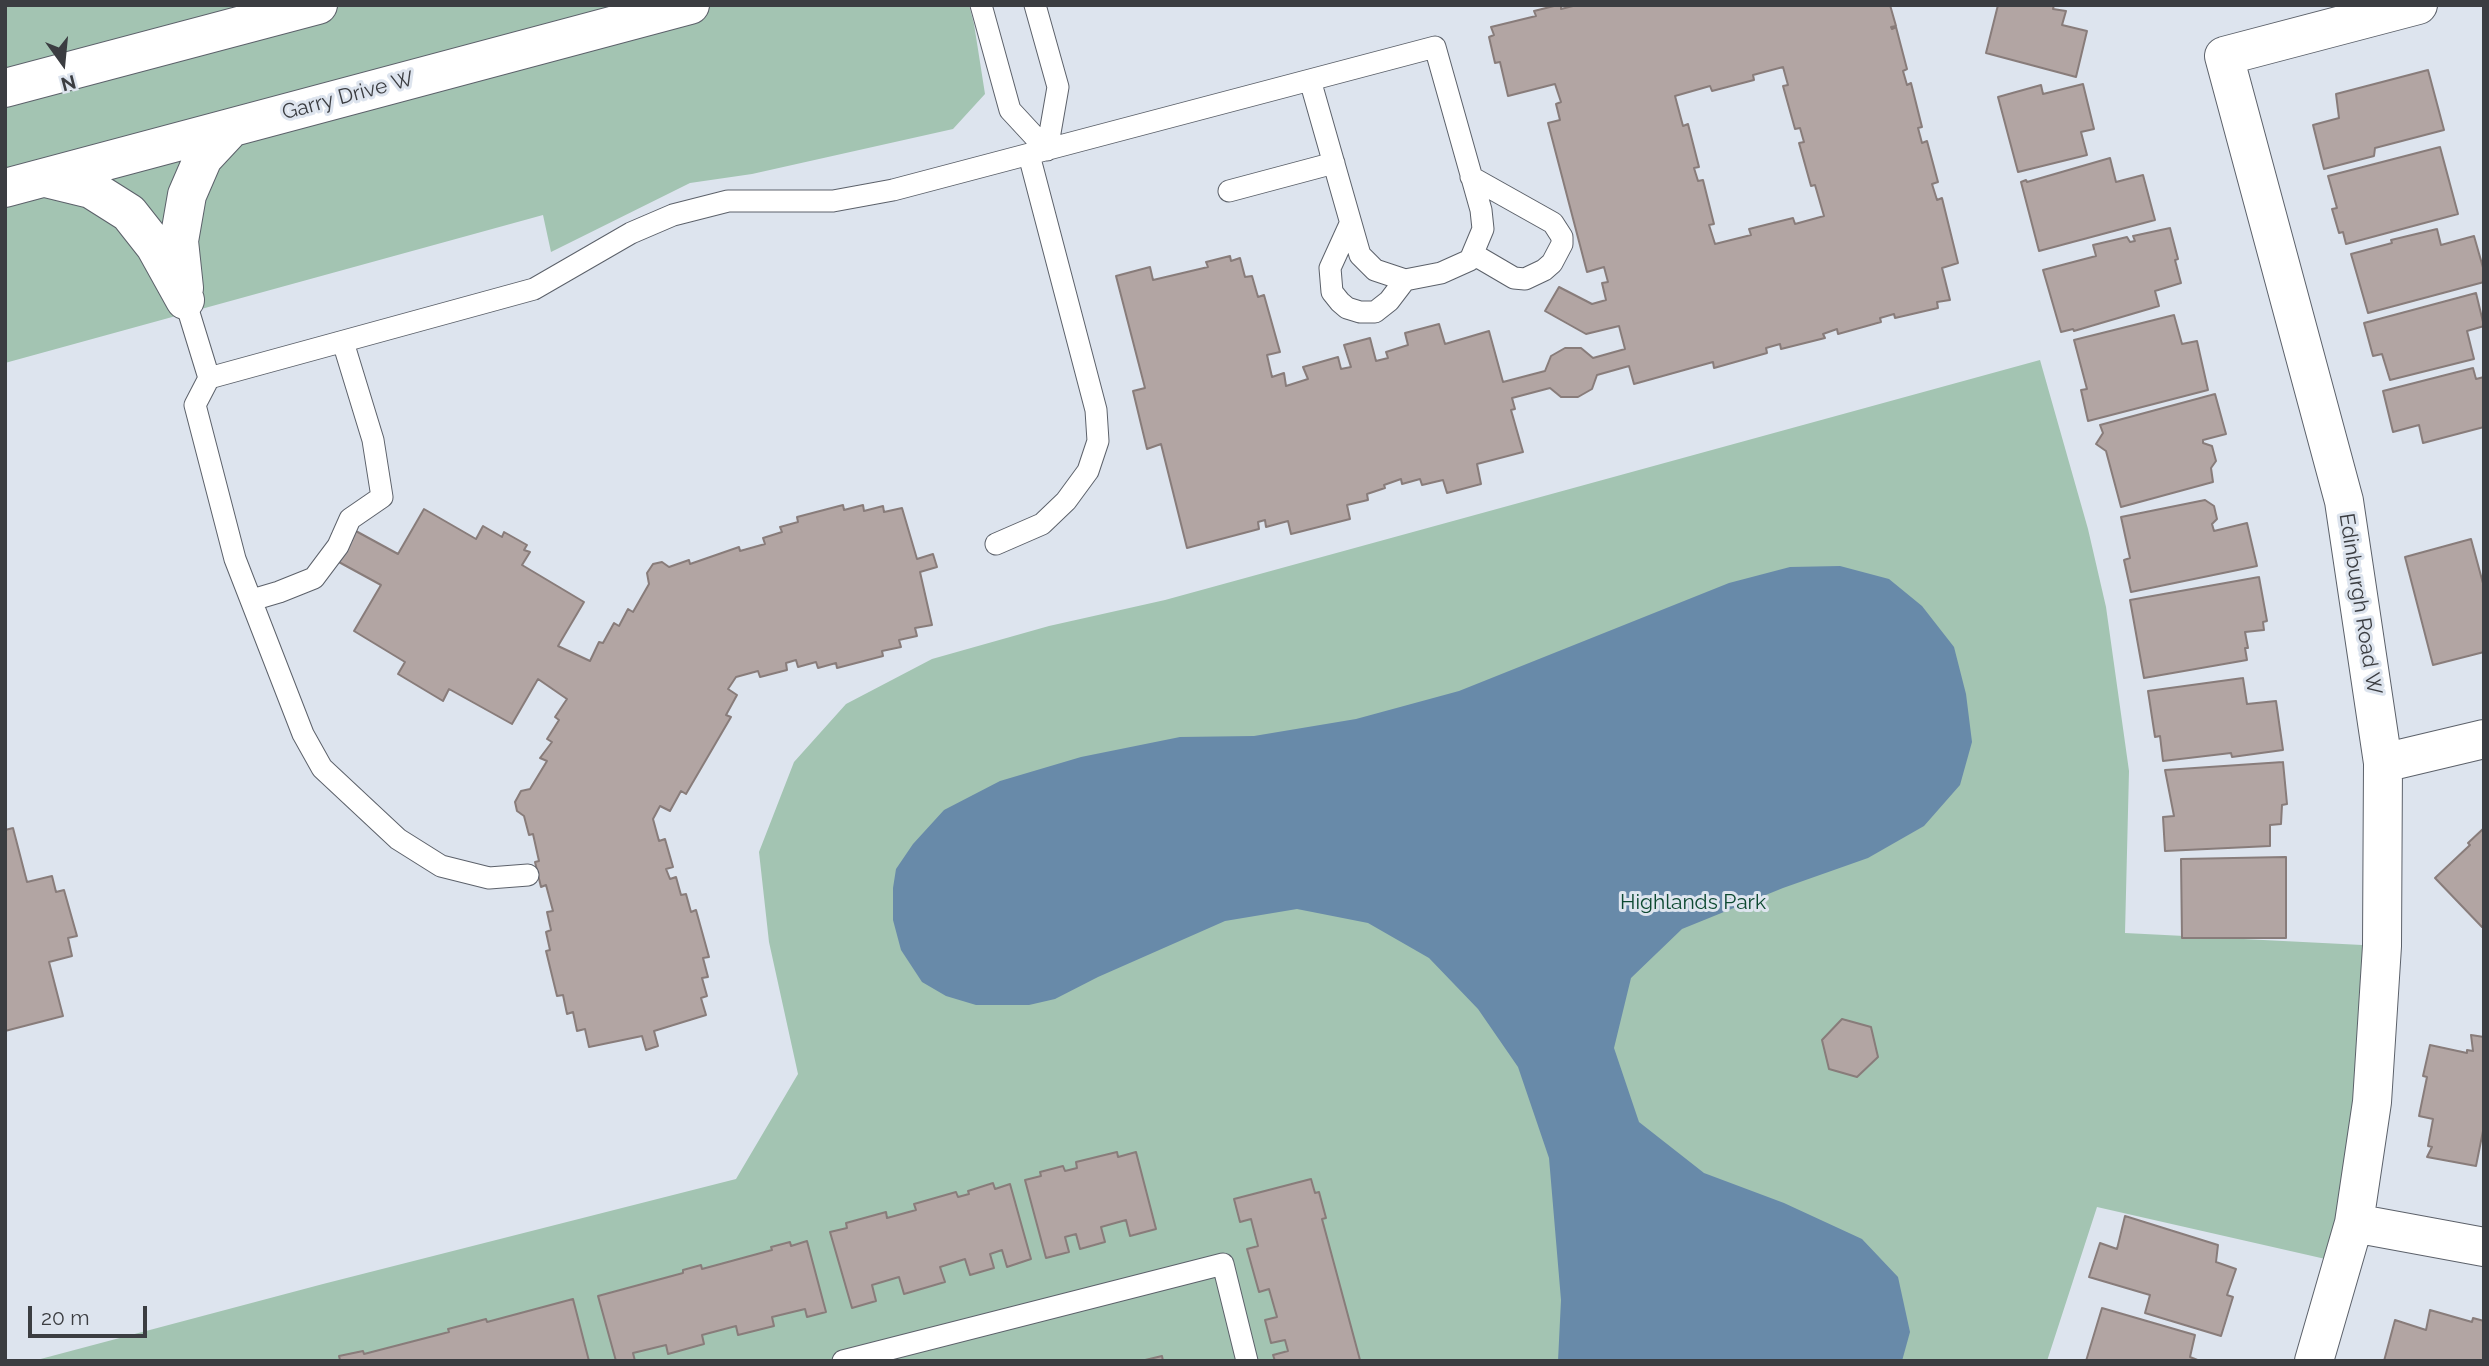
<!DOCTYPE html>
<style>
body{margin:0}
#map{position:relative;width:2489px;height:1366px;overflow:hidden;background:#dde4ee;font-family:Raleway,sans-serif}
canvas{display:block}
.frame{position:absolute;inset:0;border:7px solid #3b3d41;pointer-events:none}
.north{position:absolute;left:28px;top:28px;width:70px;height:70px;-webkit-text-stroke:5px #dde4ee;paint-order:stroke;rotate:165deg;font-size:19px;font-weight:700;line-height:28px;text-align:center;color:#3b3d41}
.north::after{content:'';display:block;margin:auto;width:24px;height:32px;background:#3b3d41;clip-path:polygon(50% 0,100% 100%,50% 72%,0 100%)}
.scale{position:absolute;left:28px;top:1306px;width:119px;height:32px;box-sizing:border-box;border:4px solid #3b3d41;border-top:0;padding-left:9px;font-size:21px;line-height:24px;white-space:nowrap;color:#3b3d41;-webkit-text-stroke:5px #dde4ee;paint-order:stroke}
</style>
<div id="map">
<canvas width="2489" height="1366"></canvas>
<div class="frame"></div>
<div class="north">N</div>
<div class="scale">20 m</div>
</div>
<script>
const ctx = document.querySelector('canvas').getContext('2d');
ctx.lineJoin = 'round';
function fillPath(path, color) { ctx.fillStyle = color; ctx.fill(path, 'evenodd'); }
const toPath = rows => new Path2D(rows.map(r => 'M' + r).join(''));
function stroke(path, color, width, dash) { ctx.strokeStyle = color; ctx.lineWidth = width; ctx.lineCap = dash ? 'butt' : 'round'; ctx.setLineDash(dash || []); ctx.stroke(path); }
function label(font, color, halo, rows, align = 'center') {
  ctx.font = font + ' Raleway,sans-serif'; ctx.lineWidth = 6; ctx.setLineDash([]); ctx.textBaseline = 'middle'; ctx.strokeStyle = halo; ctx.fillStyle = color; for (const [text, x, y, turn = 0] of rows) {
    ctx.save(); ctx.translate(x, y); ctx.rotate((+turn || 0) * Math.PI / 180); ctx.textAlign = isNaN(turn) ? turn : align; if (halo) ctx.strokeText(text, 0, 0); ctx.fillText(text, 0, 0); ctx.restore();
  }
}
const green = toPath([
 [5,5,969,5,974,24,985,94,953,129,752,174,690,183,551,252,543,215,5,363],
 [2040,360,2088,529,2106,607,2129,771,2125,933,2382,946,2343,1263,2097,1207,2047,1361,33,1361,323,1284,736,1179,798,1074,769,942,759,852,794,762,846,704,932,659,1049,626,1165,600]
]);
const water = toPath([
 [1840,566,1889,579,1922,606,1954,647,1966,694,1972,742,1960,785,1924,826,1868,858,1783,888,1682,929,1631,978,1614,1048,1639,1122,1704,1173,1784,1203,1862,1239,1898,1277,1910,1332,1902,1361,1558,1361,1561,1300,1549,1158,1518,1067,1478,1009,1429,958,1368,923,1297,909,1225,921,1098,977,1055,999,1029,1005,976,1005,946,996,922,982,901,950,893,920,893,888,896,869,913,844,944,810,1000,781,1081,757,1180,737,1254,736,1356,719,1459,691,1729,583,1790,567]
]);
const building = toPath([
 [1558,5,1561,5,1561,9,1577,5,1890,5,1896,26,1891,27,1892,29,1896,27,1907,69,1903,71,1907,85,1911,83,1922,127,1918,128,1922,143,1927,141,1938,182,1932,184,1937,200,1942,198,1958,263,1942,268,1950,300,1937,302,1938,308,1895,318,1894,314,1880,318,1881,322,1838,334,1837,329,1823,334,1825,338,1781,349,1780,344,1766,348,1767,353,1714,368,1713,362,1634,384,1629,366,1597,375,1592,389,1578,397,1561,397,1550,388,1512,398,1515,409,1511,410,1523,452,1477,464,1481,484,1447,493,1443,480,1422,485,1420,479,1402,484,1401,479,1384,485,1385,488,1367,494,1368,500,1347,505,1350,519,1291,534,1288,521,1266,527,1265,520,1258,522,1259,529,1187,548,1161,444,1147,449,1133,391,1145,388,1116,276,1150,267,1153,280,1208,267,1206,262,1230,256,1231,261,1240,258,1245,277,1252,276,1258,297,1264,295,1280,352,1267,355,1272,377,1284,373,1286,386,1308,379,1303,367,1338,357,1341,369,1351,367,1344,345,1370,338,1376,361,1388,358,1386,352,1408,345,1405,333,1439,324,1445,344,1489,331,1503,382,1545,371,1551,356,1565,348,1581,348,1593,358,1625,349,1619,326,1586,334,1545,311,1559,287,1592,304,1606,300,1602,283,1608,282,1604,267,1587,272,1548,123,1560,120,1556,104,1561,102,1555,84,1508,96,1500,62,1495,63,1489,37,1494,35,1491,27,1536,16,1534,11,1558,5],
 [1783,67,1788,85,1783,86,1795,129,1800,128,1804,142,1799,143,1811,186,1815,185,1824,216,1795,224,1793,218,1749,229,1751,235,1715,244,1709,225,1714,224,1703,180,1698,181,1694,168,1699,167,1688,124,1683,126,1675,96,1710,86,1712,91,1754,80,1753,75,1783,67],
 [1998,5,2054,5,2053,9,2066,11,2062,25,2087,31,2076,77,1986,53,1998,5],
 [2428,70,2444,130,2375,148,2374,156,2324,169,2313,125,2339,118,2336,94,2428,70],
 [2083,84,2094,129,2081,132,2087,155,2018,172,1998,97,2041,85,2043,94,2083,84],
 [2440,147,2458,214,2346,244,2343,232,2339,233,2332,209,2337,208,2328,176,2440,147],
 [2110,158,2116,182,2143,175,2155,220,2039,251,2021,182,2026,180,2027,182,2110,158],
 [2170,228,2178,259,2175,260,2181,283,2155,291,2159,306,2074,331,2073,329,2061,332,2043,270,2096,256,2093,245,2127,237,2130,242,2135,241,2133,236,2170,228],
 [2437,229,2441,245,2474,236,2484,271,2484,282,2368,313,2351,254,2392,243,2391,240,2437,229],
 [2476,293,2484,326,2467,331,2474,359,2390,380,2382,354,2373,356,2364,323,2476,293],
 [2174,315,2182,344,2197,341,2208,390,2088,421,2081,390,2087,389,2074,340,2174,315],
 [2473,368,2476,379,2484,377,2484,427,2423,443,2419,425,2393,432,2383,391,2473,368],
 [2215,394,2226,434,2203,440,2203,443,2212,446,2216,461,2211,468,2213,482,2121,507,2106,451,2096,444,2103,433,2100,425,2215,394],
 [2205,500,2214,506,2217,519,2212,524,2214,531,2247,523,2257,566,2131,592,2124,560,2130,558,2121,517,2205,500],
 [843,505,844,510,863,505,864,511,883,506,884,512,902,508,917,559,933,554,937,567,920,572,932,625,915,628,917,636,899,640,901,647,882,651,883,656,837,668,836,663,818,668,816,662,798,667,796,660,786,663,787,670,760,677,758,671,736,677,728,689,737,695,726,715,731,717,686,794,681,791,670,811,660,806,653,819,659,841,665,839,673,867,666,869,670,879,676,877,681,895,686,894,691,912,696,910,709,957,703,958,708,977,702,978,707,996,701,998,706,1015,654,1031,658,1046,646,1050,642,1036,589,1047,585,1029,577,1031,573,1012,567,1014,563,995,557,996,546,951,550,950,546,932,551,930,547,912,553,911,546,885,541,887,535,862,539,861,533,834,529,835,524,816,517,811,515,802,521,791,530,789,547,761,540,758,552,742,547,739,559,720,555,717,567,699,538,679,512,724,449,689,443,701,398,674,405,662,354,631,381,585,337,561,354,530,398,554,424,509,476,539,483,526,502,537,504,532,527,545,524,550,530,552,522,565,584,602,558,646,590,661,599,642,603,643,614,623,619,626,628,609,633,612,649,584,647,573,653,564,662,562,669,567,689,560,690,564,739,547,740,551,765,544,763,538,782,532,780,527,798,522,797,517,843,505],
 [2471,539,2484,587,2484,652,2433,665,2405,557,2471,539],
 [2259,577,2267,621,2263,622,2264,630,2245,632,2248,648,2245,648,2247,660,2144,678,2130,600,2259,577],
 [2243,678,2247,704,2276,701,2283,750,2232,757,2231,753,2163,761,2160,736,2155,737,2148,691,2243,678],
 [2283,762,2287,804,2282,805,2281,824,2270,825,2270,846,2165,851,2163,817,2174,816,2165,770,2283,762],
 [13,828,27,882,52,876,56,892,64,890,77,936,68,938,72,956,49,962,63,1016,5,1031,5,830,13,828],
 [2484,828,2484,926,2482,927,2435,878,2470,845,2468,843,2484,828],
 [2286,857,2286,938,2182,938,2181,859,2286,857],
 [1842,1019,1871,1027,1878,1057,1857,1077,1829,1069,1822,1040,1842,1019],
 [2471,1035,2484,1037,2484,1126,2476,1166,2427,1157,2432,1147,2428,1146,2433,1119,2419,1116,2427,1077,2423,1076,2430,1045,2467,1053,2467,1050,2473,1051,2471,1035],
 [1117,1152,1118,1157,1136,1152,1156,1229,1130,1236,1126,1220,1101,1227,1105,1242,1080,1249,1076,1234,1065,1237,1069,1252,1046,1258,1025,1180,1041,1176,1040,1172,1063,1166,1065,1171,1077,1168,1076,1162,1117,1152],
 [1311,1179,1315,1193,1319,1192,1326,1218,1322,1219,1360,1360,1356,1361,1275,1361,1273,1355,1288,1351,1285,1340,1271,1343,1265,1320,1277,1317,1269,1289,1259,1292,1247,1249,1258,1246,1251,1219,1240,1222,1234,1199,1311,1179],
 [993,1183,995,1189,1010,1184,1031,1259,1007,1267,1002,1250,990,1254,994,1268,970,1275,965,1259,940,1267,945,1282,904,1294,899,1277,872,1285,876,1301,852,1308,830,1232,847,1228,846,1223,886,1212,887,1218,916,1210,914,1204,956,1192,958,1197,969,1194,968,1191,993,1183],
 [2125,1216,2218,1245,2216,1262,2236,1269,2227,1295,2233,1297,2221,1336,2145,1313,2150,1295,2089,1277,2100,1243,2117,1249,2125,1216],
 [807,1241,826,1312,807,1317,805,1309,772,1317,774,1326,738,1335,736,1326,702,1335,704,1344,668,1354,666,1345,633,1353,635,1361,616,1361,598,1296,683,1273,683,1270,701,1265,702,1269,772,1250,771,1247,790,1242,791,1246,807,1241],
 [573,1299,589,1361,338,1361,340,1360,339,1356,363,1351,364,1354,449,1332,448,1329,486,1319,487,1322,573,1299],
 [2102,1308,2195,1335,2190,1357,2200,1361,2086,1361,2102,1308],
 [2430,1310,2472,1322,2473,1318,2484,1321,2484,1361,2384,1361,2395,1320,2426,1330,2430,1310],
 [1162,1356,1163,1361,1141,1361,1162,1356]
]);
const lane = toPath([
 [981,5,1010,110,1047,150],
 [1035,5,1058,87,1047,150],
 [1471,177,1553,223,1562,237,1562,244,1552,263,1544,270,1525,279,1514,278,1473,254],
 [1229,191,1334,163],
 [1350,224,1330,268,1332,292,1340,302,1347,308,1360,312,1375,312,1389,301,1405,280],
 [185,300,209,378],
 [996,544,1042,524,1066,501,1088,471,1098,441,1096,410,1029,155],
 [252,600,279,592,314,578,338,546,350,519,382,497,373,440,343,342],
 [528,875,489,878,441,866,398,839,322,768,303,734,235,559,195,405,209,378,534,289,631,233,673,215,728,201,833,201,893,190,1310,80,1435,47,1481,210,1483,229,1470,260,1441,273,1405,280,1375,270,1360,255,1310,80],
 [843,1361,1223,1264,1247,1361]
]);
const street = toPath([
 [2383,763,2484,739],
 [2354,1223,2484,1247],
 [2314,1361,2354,1223,2372,1102,2382,946,2383,763,2344,501,2224,56,2418,5]
]);
const secondary = toPath([
 [5,88,318,5],
 [46,178,91,189,129,213,155,246,185,300],
 [5,188,690,5],
 [184,288,179,241,187,195,203,158,231,128]
]);
const streetNames = [
 ["Garry Drive W",348,96,-15],
 ["Edinburgh Road W",2360,604,81]
];
const parkNames = [
 ["Highlands Park",1693,903]
];
fillPath(green, '#a3c4b2');
fillPath(water, '#688aa9');
fillPath(building, '#b2a5a3');
stroke(building, '#887c7a', 2);
stroke(lane, '#5c616a', 23);
stroke(street, '#5c616a', 40);
stroke(secondary, '#5c616a', 40);
stroke(lane, '#fff', 21);
stroke(street, '#fff', 38);
stroke(secondary, '#fff', 38);
label('21px', '#3b3d41', '#dde4ee', streetNames);
label('21px', '#0d4931', '#dde4ee', parkNames);
</script>
